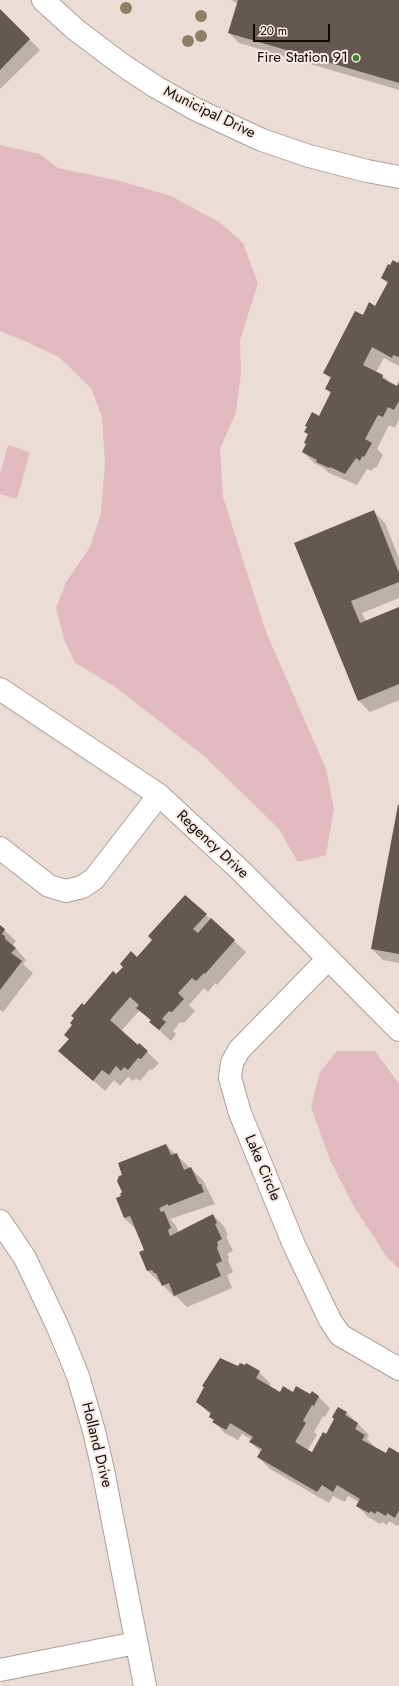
<!DOCTYPE html>
<style>
body{margin:0}
#map{position:relative;width:399px;height:1686px;overflow:hidden;background:#ecdcd6;font-family:Jost,sans-serif}
canvas{display:block}
.scale{position:absolute;left:253px;top:24px;width:77px;height:18px;box-sizing:border-box;border:2px solid #100b09;border-top:0;padding-left:5px;font-size:12px;line-height:14px;white-space:nowrap;color:#100b09;-webkit-text-stroke:3px #f9e9e3;paint-order:stroke}
</style>
<div id="map">
<canvas width="399" height="1686"></canvas>
<div class="scale">20 m</div>
</div>
<script>
const ctx = document.querySelector('canvas').getContext('2d');
ctx.lineJoin = 'round';
function fillPath(path, color) { ctx.fillStyle = color; ctx.fill(path, 'evenodd'); }
const toPath = rows => new Path2D(rows.map(r => 'M' + r).join(''));
function stroke(path, color, width, dash) { ctx.strokeStyle = color; ctx.lineWidth = width; ctx.lineCap = dash ? 'butt' : 'round'; ctx.setLineDash(dash || []); ctx.stroke(path); }
function label(font, color, halo, rows, align = 'center') {
  ctx.font = font + ' Jost,sans-serif'; ctx.lineWidth = 4; ctx.setLineDash([]); ctx.textBaseline = 'middle'; ctx.strokeStyle = halo; ctx.fillStyle = color; for (const [text, x, y, turn = 0] of rows) {
    ctx.save(); ctx.translate(x, y); ctx.rotate((+turn || 0) * Math.PI / 180); ctx.textAlign = isNaN(turn) ? turn : align; if (halo) ctx.strokeText(text, 0, 0); ctx.fillText(text, 0, 0); ctx.restore();
  }
}
const water = toPath([
 [0,145,40,154,58,168,120,181,171,196,219,222,243,243,258,283,240,340,241,373,236,412,220,449,223,497,266,632,326,769,334,809,326,855,298,862,279,829,204,756,114,686,75,663,64,639,56,608,66,582,90,547,101,513,105,463,102,417,91,388,60,358,25,341,0,331],
 [8,445,30,452,17,499,0,494,0,474],
 [337,1051,375,1051,399,1084,399,1269,387,1257,354,1207,330,1160,311,1107,320,1072]
]);
const shadow = toPath([
 [231,0,399,0,399,90,239,43,229,33,238,4],
 [0,10,40,50,0,89],
 [399,262,399,366,384,358,376,372,383,376,391,384,398,387,399,385,399,419,395,428,389,425,377,449,383,455,376,468,374,467,372,471,367,469,357,485,329,473,324,468,314,463,303,452,307,444,309,435,305,432,319,417,331,394,326,389,331,379,324,373,363,316,376,307,388,284,382,278],
 [374,512,385,523,399,558,399,598,362,613,366,621,399,608,399,700,370,712,358,700,295,544],
 [399,806,399,963,383,960,372,949],
 [206,915,246,952,217,985,215,983,208,992,204,988,189,1005,195,1011,184,1023,180,1022,173,1031,176,1034,171,1041,150,1022,151,1021,140,1010,121,1031,138,1046,147,1052,159,1063,152,1070,150,1069,140,1081,136,1078,133,1081,128,1077,120,1086,114,1080,105,1091,60,1051,70,1040,65,1035,73,1025,84,1006,116,975,137,958],
 [0,926,16,941,13,945,26,960,23,964,33,973,3,1012,0,1010],
 [166,1145,203,1180,215,1204,170,1219,175,1224,179,1233,213,1215,224,1226,228,1235,226,1236,233,1251,227,1254,229,1257,228,1260,233,1272,227,1275,232,1288,187,1307,176,1296,174,1297,163,1285,161,1282,159,1282,148,1271,140,1252,145,1250,136,1229,124,1218,123,1197],
 [246,1365,259,1372,271,1384,269,1387,280,1393,310,1395,312,1393,319,1397,330,1408,325,1417,323,1416,314,1432,317,1435,307,1451,312,1453,346,1412,369,1435,367,1439,375,1447,374,1448,386,1455,399,1454,399,1524,397,1526,389,1521,387,1525,382,1522,380,1524,368,1517,357,1506,359,1502,348,1496,345,1502,333,1496,329,1503,270,1469,258,1457,261,1452,251,1442,252,1440,242,1434,238,1440,225,1433,214,1422,215,1421,210,1416,211,1415,197,1401,238,1367,245,1366]
]);
const building = toPath([
 [238,0,399,0,399,83,228,33],
 [0,9,30,39,0,70],
 [393,260,398,263,399,260,399,357,393,355,392,358,372,347,363,365,383,375,382,378,397,386,399,382,399,401,394,410,388,407,383,417,378,415,365,439,372,443,364,457,362,456,360,461,356,458,345,474,330,467,329,468,325,466,316,462,317,460,302,452,306,444,304,443,308,434,304,432,307,427,305,426,312,412,319,416,331,392,325,389,331,377,323,373,355,311,363,315,369,302,375,306,388,282,381,278,388,264,390,265],
 [374,510,399,573,399,582,351,601,360,623,399,607,399,684,358,701,294,543],
 [398,805,399,805,399,954,371,949],
 [185,895,207,914,193,929,198,933,211,918,235,940,205,974,204,973,196,981,192,978,178,993,184,999,172,1012,169,1011,162,1019,166,1022,159,1030,149,1022,151,1020,136,1008,139,1005,130,997,110,1020,138,1045,139,1043,148,1051,141,1059,138,1058,128,1070,124,1067,121,1071,116,1066,109,1075,102,1070,93,1081,58,1051,69,1039,64,1035,72,1025,70,1023,74,1018,71,1016,82,1003,84,1005,113,971,116,974,123,967,120,964,131,951,137,957,152,940,148,936],
 [0,925,5,929,2,934,5,936,5,939,16,948,11,953,22,961,0,990],
 [166,1144,171,1155,177,1153,184,1170,191,1167,199,1184,201,1184,204,1192,168,1206,168,1204,159,1208,161,1212,164,1211,171,1228,168,1230,170,1236,213,1214,217,1223,215,1224,222,1239,217,1242,218,1245,217,1248,222,1261,216,1264,221,1276,174,1296,169,1283,162,1286,156,1273,154,1273,152,1270,147,1271,139,1252,144,1250,130,1216,124,1218,116,1198,121,1196,120,1194,122,1192,117,1181,119,1176,122,1175,118,1163],
 [220,1358,238,1366,240,1363,245,1365,246,1363,260,1371,256,1378,280,1392,283,1386,293,1392,296,1386,310,1394,312,1391,319,1396,314,1406,312,1405,304,1419,303,1421,306,1423,295,1442,310,1451,312,1452,323,1432,326,1434,334,1419,332,1417,338,1407,347,1412,345,1415,358,1423,355,1429,365,1435,362,1440,386,1453,389,1447,399,1453,399,1510,395,1518,387,1513,386,1516,377,1511,375,1514,371,1511,369,1513,356,1506,360,1499,337,1485,333,1492,322,1485,317,1492,257,1457,262,1449,249,1442,253,1437,230,1423,226,1430,212,1422,214,1420,209,1417,211,1413,196,1402,204,1387,202,1386]
]);
const minor = toPath([
 [43,0,76,30,124,66,156,87,195,109,262,140,309,156,367,171,399,177],
 [0,689,159,795,240,870,399,1030],
 [0,848,49,886,66,891,82,887,94,879,159,795],
 [328,959,239,1050,232,1063,230,1078,240,1113,294,1245,330,1320,340,1335,399,1369],
 [0,1221,25,1258,57,1325,78,1376,94,1431,103,1470,145,1686],
 [0,1670,136,1643]
]);
const trees = [
 [126,8],
 [201,16],
 [201,36],
 [188,41]
];
const markers = [
 [356,58,4,"#408428"]
];
const poiNames = [
 ["Fire Station 91",348,58]
];
const streetNames = [
 ["Municipal Drive",209,113,26],
 ["Regency Drive",212,845,43],
 ["Lake Circle",262,1168,67],
 ["Holland Drive",96,1445,76]
];
fillPath(water, '#e1bac1');
fillPath(shadow, '#0003');
fillPath(building, '#635950');
stroke(minor, '#ad9f99', 24);
stroke(minor, '#fff', 22);
ctx.fillStyle = '#907e66';
for (const [x, y] of trees) { ctx.beginPath(); ctx.arc(x, y, 6, 0, 2 * Math.PI); ctx.fill(); }
for (const [x, y, r, color] of markers) { const dot = new Path2D(); dot.arc(x, y, r, 0, 2 * Math.PI); ctx.fillStyle = color; ctx.fill(dot); stroke(dot, '#f9e9e3', 1.5); }
label('15px', '#100b09', '#f9e9e3', poiNames, 'right');
label('15px', '#100b09', '#f9e9e3', streetNames);
</script>
